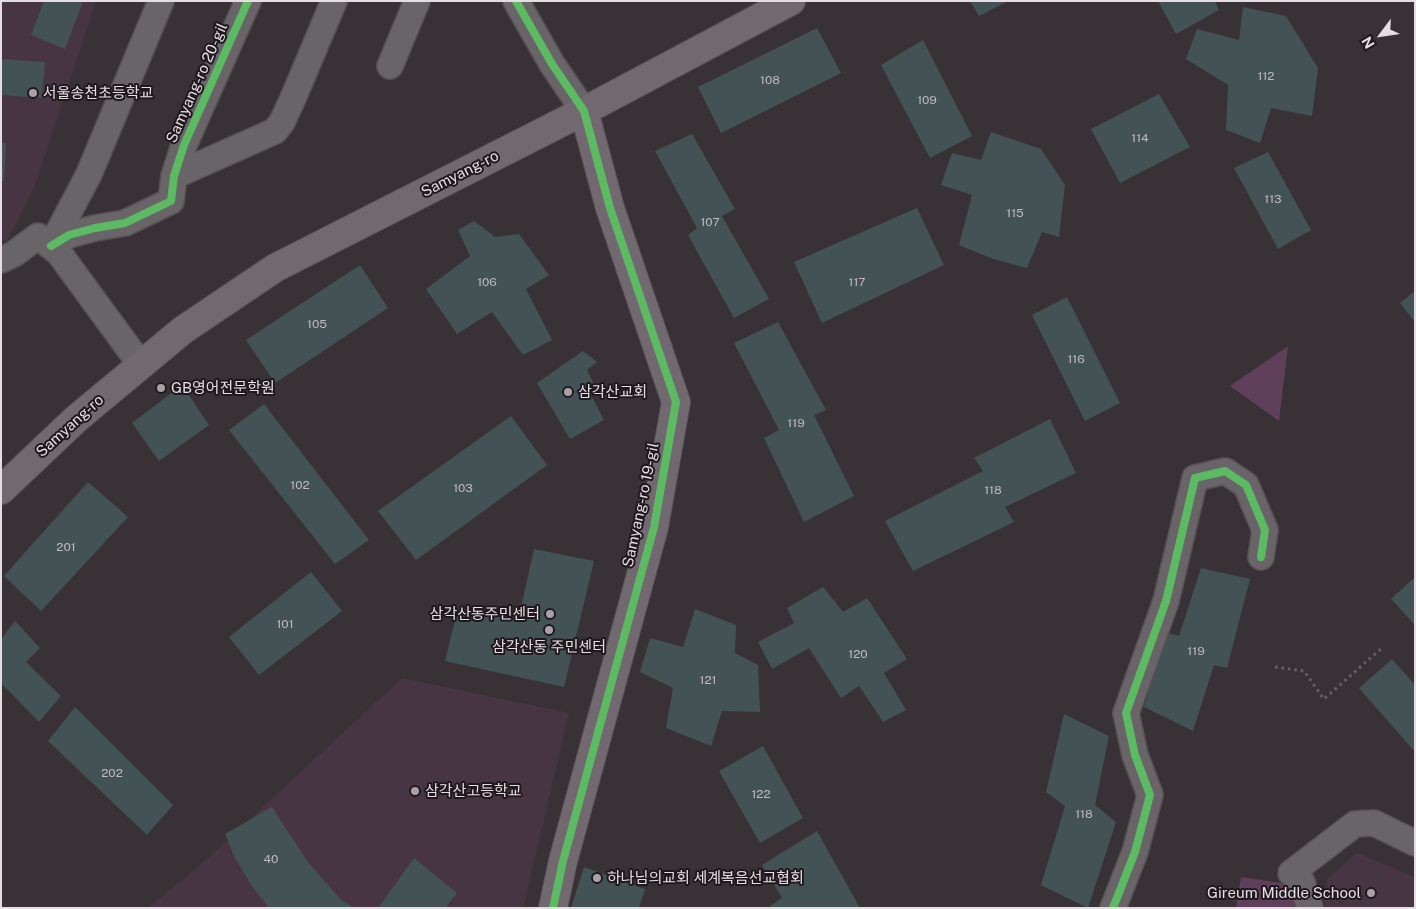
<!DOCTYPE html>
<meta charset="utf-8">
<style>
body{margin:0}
#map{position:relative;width:1416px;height:909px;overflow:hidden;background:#383237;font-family:"Public Sans",sans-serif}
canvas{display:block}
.frame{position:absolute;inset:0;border:2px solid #e6dde4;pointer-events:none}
.north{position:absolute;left:1356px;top:10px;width:50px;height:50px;-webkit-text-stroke:4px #1f191e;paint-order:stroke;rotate:239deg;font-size:14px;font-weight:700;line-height:20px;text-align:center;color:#e6dde4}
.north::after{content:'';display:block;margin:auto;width:18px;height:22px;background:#e6dde4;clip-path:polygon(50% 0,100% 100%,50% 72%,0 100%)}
</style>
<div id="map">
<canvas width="1416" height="909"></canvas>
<div class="frame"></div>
<div class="north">N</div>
</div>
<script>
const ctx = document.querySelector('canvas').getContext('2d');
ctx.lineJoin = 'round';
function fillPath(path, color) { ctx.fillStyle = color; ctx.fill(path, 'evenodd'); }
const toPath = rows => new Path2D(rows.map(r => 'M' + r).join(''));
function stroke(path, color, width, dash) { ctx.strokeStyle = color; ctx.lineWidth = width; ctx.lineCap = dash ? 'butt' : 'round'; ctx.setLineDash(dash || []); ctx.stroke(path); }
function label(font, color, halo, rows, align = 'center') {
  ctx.font = font + ' "Public Sans","Noto Sans KR",sans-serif'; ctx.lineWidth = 4; ctx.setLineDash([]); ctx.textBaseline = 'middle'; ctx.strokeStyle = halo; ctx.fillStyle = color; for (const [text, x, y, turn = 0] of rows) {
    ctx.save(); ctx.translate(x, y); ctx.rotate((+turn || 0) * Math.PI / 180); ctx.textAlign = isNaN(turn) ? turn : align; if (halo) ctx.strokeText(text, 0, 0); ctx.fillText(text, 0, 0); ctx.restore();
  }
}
const built = toPath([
 [1,1,96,1,35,185,7,241,1,240],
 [402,678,569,713,523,908,147,908,196,869],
 [1357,853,1415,877,1415,908,1325,908,1327,879]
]);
const green = toPath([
 [1288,346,1279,421,1230,386],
 [1241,877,1308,887,1305,908,1236,908]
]);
const building = toPath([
 [44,1,83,1,65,49,31,35],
 [970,1,1008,1,979,16],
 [1158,1,1215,1,1219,10,1176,34],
 [1243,7,1286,16,1318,68,1312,116,1271,108,1260,143,1226,130,1228,85,1186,59,1197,29,1239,40],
 [817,28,841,73,721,133,698,87],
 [923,40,972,136,930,158,881,65],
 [1,59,45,62,42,98,1,95],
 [1159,94,1190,147,1120,183,1091,129],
 [991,132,1041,149,1065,185,1059,237,1042,232,1027,268,993,259,959,245,972,195,941,185,952,153,981,160],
 [692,134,735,209,722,216,769,299,734,318,688,235,697,228,655,151],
 [1,142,6,143,4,181,1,181],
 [1268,152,1311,230,1278,249,1234,168],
 [917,208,944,265,822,323,794,262],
 [474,221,495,237,519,234,549,275,526,289,552,340,523,355,492,312,457,334,426,289,470,256,458,230],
 [360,265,388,308,275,383,246,340],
 [1415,291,1415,322,1400,303],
 [1067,297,1120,403,1085,421,1032,315],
 [778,322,826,410,814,415,854,496,804,522,764,438,779,430,734,343],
 [583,351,597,362,587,370,597,390,591,395,604,420,570,439,537,383],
 [182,385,209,425,159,461,132,423],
 [264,404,369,540,335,564,229,430],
 [511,416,547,465,416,560,378,511],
 [1050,419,1076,473,1005,507,1014,522,913,571,885,521,983,471,974,458],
 [88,482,128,517,41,611,4,576],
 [534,549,594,561,564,687,445,661,458,608,518,621],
 [1201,568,1250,579,1227,668,1214,665,1193,731,1144,707,1165,632,1179,636],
 [311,572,342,611,259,675,229,637],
 [1415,577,1415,625,1391,599],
 [823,587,843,612,867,598,907,659,884,673,906,710,883,722,859,686,841,698,809,648,772,669,758,642,794,623,787,608],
 [695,609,736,625,735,653,758,665,760,712,722,711,711,746,666,728,673,688,640,672,650,638,683,647],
 [15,621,40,648,26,662,61,696,39,722,1,683,1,639],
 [1392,659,1415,685,1415,752,1359,688],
 [75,707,173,805,147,835,48,741],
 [1064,714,1109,736,1095,805,1116,822,1088,908,1041,885,1065,806,1046,792],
 [763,746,803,818,760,843,719,771],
 [272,807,308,862,340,899,355,908,269,908,252,886,234,856,225,834],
 [817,831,860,908,767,908,782,898,762,865],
 [414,858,457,893,445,908,378,908],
 [584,867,645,889,639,908,571,908]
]);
const path = toPath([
 [1275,667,1304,671,1324,699,1383,647]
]);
const street = toPath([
 [516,1,552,64,584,111],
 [390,66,417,1],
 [174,176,275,131,282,122,294,96,334,1],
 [51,246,69,235,95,228,125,223,171,201,174,176,184,145,248,1],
 [51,246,89,174,161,1],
 [1,260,14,254,38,236,59,253,141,365],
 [1113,908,1135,852,1150,795,1135,755,1126,713,1166,601,1195,478,1225,471,1246,485,1265,530,1261,557],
 [1310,908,1302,882,1291,873,1355,824,1374,823,1415,843]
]);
const secondary = toPath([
 [1,490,76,419,183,330,275,268,584,111,791,1],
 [553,908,563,861,654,527,676,402,610,208,584,111]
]);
const cycleway = toPath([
 [516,1,552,64,584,111,610,208,676,402,654,527,563,861,553,908],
 [51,246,69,235,95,228,125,223,171,201,174,176,184,145,248,1],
 [1113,908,1135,852,1150,795,1135,755,1126,713,1166,601,1195,478,1225,471,1246,485,1265,530,1261,557]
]);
const markers = [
 [33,93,5,"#a9a1a7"],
 [161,388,5,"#a9a1a7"],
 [568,392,5,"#a9a1a7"],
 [550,614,5,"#a9a1a7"],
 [549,630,5,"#a9a1a7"],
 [415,791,5,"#a9a1a7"],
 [597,878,5,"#a9a1a7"],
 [1371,893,5,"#a9a1a7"]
];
const numberNames = [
 ["112",1266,76],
 ["108",770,80],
 ["109",927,100],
 ["114",1140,138],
 ["113",1273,199],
 ["115",1015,213],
 ["107",710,222],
 ["106",487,282],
 ["117",857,282],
 ["105",317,324],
 ["116",1076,359],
 ["119",796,423],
 ["102",300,485],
 ["103",463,488],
 ["118",993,490],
 ["201",66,547],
 ["101",285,624],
 ["119",1196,651],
 ["120",858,654],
 ["121",708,680],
 ["202",112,773],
 ["122",761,794],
 ["118",1084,814],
 ["40",271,859]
];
const streetNames = [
 ["Samyang-ro 20-gil",197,83,-66],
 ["Samyang-ro",460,174,-27],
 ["Samyang-ro",70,426,-42],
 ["Samyang-ro 19-gil",641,505,-78]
];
const poiNames = [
 ["서울송천초등학교",43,93],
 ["GB영어전문학원",171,388],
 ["삼각산교회",578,392],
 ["삼각산동주민센터",540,614,"right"],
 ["삼각산동 주민센터",549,647,"center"],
 ["삼각산고등학교",425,791],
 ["하나님의교회 세계복음선교협회",607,878],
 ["Gireum Middle School",1361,893,"right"]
];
fillPath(built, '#483544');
fillPath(green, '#5f3f5a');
fillPath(building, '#435255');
stroke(street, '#575156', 28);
stroke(secondary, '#575156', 30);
stroke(path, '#676266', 3, [2.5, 4]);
stroke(street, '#696468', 25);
stroke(secondary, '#726870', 28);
stroke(cycleway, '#5cba63', 8);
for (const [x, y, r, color] of markers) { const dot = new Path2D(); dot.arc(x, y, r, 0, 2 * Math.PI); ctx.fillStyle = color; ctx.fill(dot); stroke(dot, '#1f191e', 2); }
label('12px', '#bdbac0', null, numberNames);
label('15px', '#e6dde4', '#1f191e', streetNames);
label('15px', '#e6dde4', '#1f191e', poiNames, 'left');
</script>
